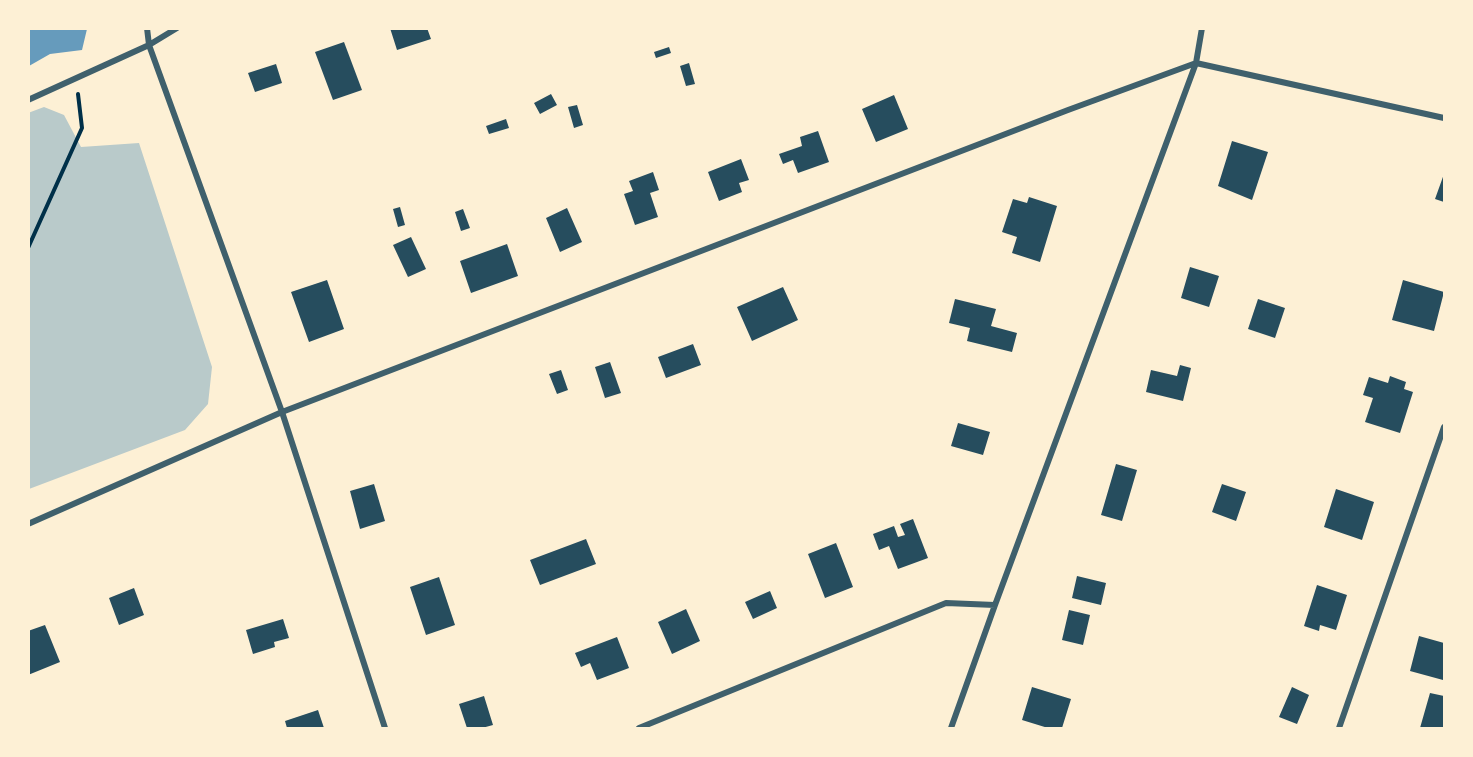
<!DOCTYPE html>
<style>
body{margin:0}
#map{position:relative;width:1473px;height:757px;overflow:hidden;background:#fdf0d5;font-family:Rubik,sans-serif}
canvas{display:block}
.frame{position:absolute;inset:0;border:30px solid #fdf0d5;pointer-events:none}
</style>
<div id="map">
<canvas width="1473" height="757"></canvas>
<div class="frame"></div>
</div>
<script>
const ctx = document.querySelector('canvas').getContext('2d');
ctx.lineJoin = 'round';
function fillPath(path, color) { ctx.fillStyle = color; ctx.fill(path, 'evenodd'); }
const toPath = rows => new Path2D(rows.map(r => 'M' + r).join(''));
function stroke(path, color, width, dash) { ctx.strokeStyle = color; ctx.lineWidth = width; ctx.lineCap = dash ? 'butt' : 'round'; ctx.setLineDash(dash || []); ctx.stroke(path); }
const green = toPath([
 [44,107,64,115,81,147,139,143,212,367,208,404,185,430,29,489,28,113]
]);
const water = toPath([
 [29,28,87,28,87,29,82,50,50,54,29,66]
]);
const building = toPath([
 [390,28,427,28,431,39,397,50],
 [344,42,362,90,333,100,315,52],
 [669,47,671,53,656,58,654,52],
 [689,63,695,84,686,86,680,66],
 [276,64,282,83,255,92,248,73],
 [551,94,557,105,540,114,534,103],
 [894,95,908,129,876,142,862,109],
 [577,105,583,125,574,128,568,107],
 [506,119,509,128,489,134,486,126],
 [818,131,829,162,798,173,793,160,783,164,779,154,802,146,800,137],
 [1232,141,1268,152,1252,200,1218,186],
 [741,159,749,180,739,183,742,192,719,201,708,172],
 [653,172,659,190,650,193,658,217,635,225,624,194,633,191,629,181],
 [1444,174,1444,202,1435,199],
 [1029,197,1057,206,1040,262,1012,253,1017,237,1002,232,1013,199,1027,203],
 [400,207,405,225,398,227,393,209],
 [567,208,582,242,560,252,546,218],
 [463,209,470,228,461,231,455,212],
 [411,237,426,269,408,277,393,245],
 [507,244,518,276,471,293,460,261],
 [1190,267,1219,276,1209,307,1181,298],
 [327,280,344,329,309,342,291,292],
 [1403,280,1444,292,1434,331,1392,320],
 [783,287,798,320,752,341,737,307],
 [955,299,996,309,991,326,1017,333,1012,352,967,341,970,328,949,323],
 [1258,299,1285,308,1275,338,1248,329],
 [693,344,701,365,666,378,658,357],
 [610,362,621,393,605,398,595,367],
 [1180,365,1191,368,1183,401,1146,392,1151,370,1177,376],
 [561,370,568,390,557,394,549,374],
 [1390,376,1406,382,1404,389,1413,392,1400,433,1365,422,1373,398,1363,395,1369,377,1388,383],
 [958,423,990,432,983,455,951,446],
 [1116,464,1137,470,1122,521,1101,515],
 [374,484,385,521,360,529,350,491],
 [1222,484,1246,492,1236,521,1212,512],
 [1336,489,1374,502,1362,540,1324,527],
 [913,519,928,558,898,569,889,546,879,550,873,534,894,526,898,537,905,535,900,524],
 [586,539,596,564,540,585,530,560],
 [836,543,853,587,825,598,808,554],
 [1077,576,1106,583,1101,605,1072,598],
 [439,577,455,625,426,635,410,587],
 [1317,585,1347,595,1336,630,1320,625,1319,631,1304,626],
 [134,588,144,615,119,625,109,598],
 [770,591,777,608,753,619,745,602],
 [686,609,700,641,672,654,658,622],
 [1069,610,1090,615,1083,645,1062,640],
 [283,619,289,638,274,642,275,647,253,654,246,630],
 [45,625,60,662,28,675,28,631],
 [1419,636,1444,643,1444,674,1443,680,1410,671],
 [617,637,629,668,597,680,590,663,581,667,575,653],
 [1032,687,1071,699,1062,728,1048,728,1022,720],
 [1292,687,1309,695,1297,724,1279,717],
 [1430,693,1444,696,1444,728,1420,728],
 [484,696,493,725,482,728,467,728,459,704],
 [318,710,324,728,287,728,285,721]
]);
const path = toPath([
 [28,248,82,128,78,94]
]);
const minor = toPath([
 [147,28,149,45,282,412,385,728],
 [28,100,149,45,177,28],
 [28,524,282,412,1068,110,1196,63,1444,118],
 [639,728,946,603,995,605],
 [951,728,995,605,1196,63,1202,28],
 [1339,728,1444,427]
]);
fillPath(green, '#b9caca');
fillPath(water, '#669bbc');
fillPath(building, '#264d5e');
stroke(path, '#003049', 4);
stroke(minor, '#3f606c', 6);
</script>
